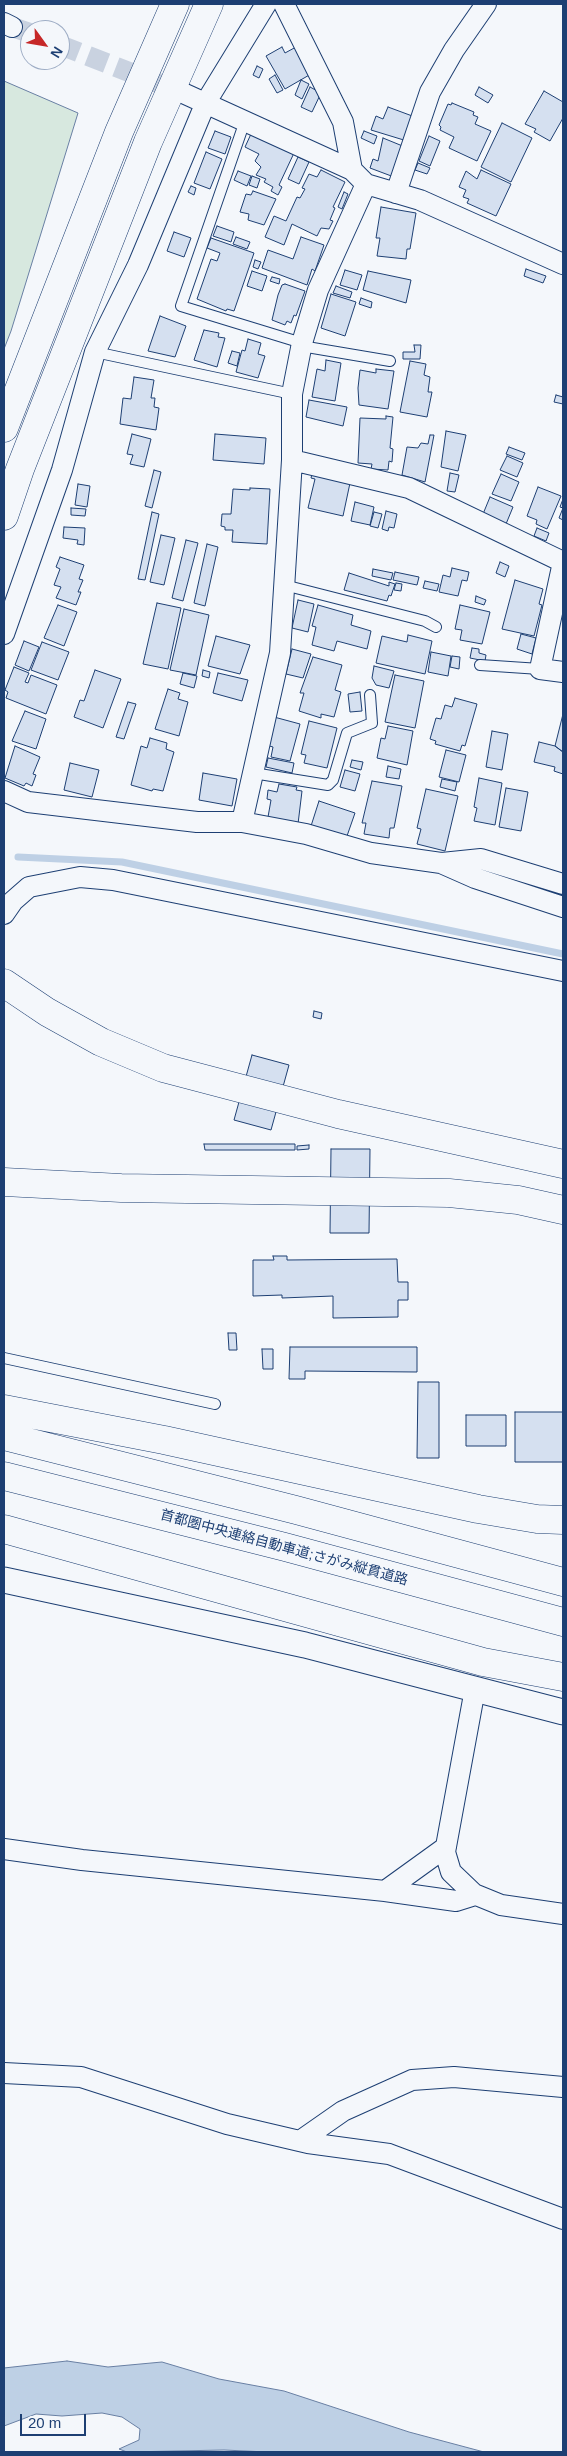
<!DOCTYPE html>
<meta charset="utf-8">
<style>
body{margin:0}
#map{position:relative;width:567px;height:2456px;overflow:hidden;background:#f4f7fb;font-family:Arial,sans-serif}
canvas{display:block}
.frame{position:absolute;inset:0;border:5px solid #1d3f73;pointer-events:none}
.north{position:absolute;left:20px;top:20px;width:50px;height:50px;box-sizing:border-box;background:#f4f7fb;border:1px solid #9eadc5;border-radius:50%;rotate:122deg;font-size:14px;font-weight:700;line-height:20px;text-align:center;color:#1d3f73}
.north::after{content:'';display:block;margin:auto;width:18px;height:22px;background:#c62828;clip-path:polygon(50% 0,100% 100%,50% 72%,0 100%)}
.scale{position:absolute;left:20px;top:2414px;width:66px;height:22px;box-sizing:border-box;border:2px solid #1d3f73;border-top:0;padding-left:6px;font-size:15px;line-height:18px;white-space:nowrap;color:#1d3f73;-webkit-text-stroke:4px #f4f7fb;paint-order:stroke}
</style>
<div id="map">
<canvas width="567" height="2456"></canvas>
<div class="frame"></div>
<div class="north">N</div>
<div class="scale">20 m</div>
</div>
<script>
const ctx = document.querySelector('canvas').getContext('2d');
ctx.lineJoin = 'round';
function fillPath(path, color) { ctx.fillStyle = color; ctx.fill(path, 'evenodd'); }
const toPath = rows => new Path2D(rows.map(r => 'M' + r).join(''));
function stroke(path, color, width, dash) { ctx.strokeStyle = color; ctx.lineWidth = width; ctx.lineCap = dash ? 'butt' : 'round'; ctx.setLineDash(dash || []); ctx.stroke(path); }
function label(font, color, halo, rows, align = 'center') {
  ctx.font = font + ' Arial,"Noto Sans JP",sans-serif'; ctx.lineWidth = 4; ctx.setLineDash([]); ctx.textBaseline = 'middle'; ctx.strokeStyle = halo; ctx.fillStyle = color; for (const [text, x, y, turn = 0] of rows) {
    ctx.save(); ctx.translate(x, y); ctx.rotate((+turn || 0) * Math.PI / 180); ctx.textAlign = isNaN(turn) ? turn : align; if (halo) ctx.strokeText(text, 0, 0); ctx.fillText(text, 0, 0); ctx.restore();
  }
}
const green = toPath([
 [4,81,78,113,11,331,4,349,4,81]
]);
const water = toPath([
 [67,2361,108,2367,162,2362,219,2379,284,2391,409,2432,484,2452,267,2452,224,2450,127,2452,119,2449,139,2440,140,2429,122,2417,102,2413,62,2416,36,2414,4,2426,4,2368,67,2361]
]);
const stream = toPath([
 [18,857,122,862,563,954]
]);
const building = toPath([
 [282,47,285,53,296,47,311,74,285,89,266,56,282,47],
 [257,66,263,69,259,78,253,75,257,66],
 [275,75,283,90,277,93,269,79,275,75],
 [301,80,309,84,302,99,295,95,301,80],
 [310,87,321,93,312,112,301,107,310,87],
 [479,87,493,95,488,103,475,95,479,87],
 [544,91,563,102,563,118,550,141,534,132,536,129,525,124,544,91],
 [452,103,474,112,473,115,478,117,475,124,491,131,477,161,449,148,454,137,440,130,441,127,439,125,448,104,451,105,452,103],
 [388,107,415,117,407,141,371,130,376,116,383,119,388,107],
 [502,123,532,138,511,182,481,167,502,123],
 [215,131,231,137,225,154,208,148,215,131],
 [364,131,377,136,374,144,361,138,364,131],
 [251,134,294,153,279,185,282,187,278,195,271,191,273,187,264,182,266,179,256,175,261,167,255,161,259,154,245,147,251,134],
 [429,136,440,141,430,166,419,161,429,136],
 [383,138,405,147,394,177,370,168,373,159,378,161,383,138],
 [206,152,222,159,210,189,194,183,206,152],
 [298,157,309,162,299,184,288,179,298,157],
 [418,163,430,168,427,174,415,170,418,163],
 [321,170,345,182,333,207,335,208,330,220,333,221,329,229,321,228,317,236,292,224,284,245,265,237,274,216,286,221,297,197,300,198,305,189,302,188,309,174,317,177,321,170],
 [481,170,511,184,496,216,467,203,469,199,463,197,466,190,459,187,466,171,477,179,481,170],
 [238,171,251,176,247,186,234,180,238,171],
 [252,176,260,179,257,188,249,185,252,176],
 [191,186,196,188,194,195,188,192,191,186],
 [253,191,276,199,264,225,248,220,249,214,240,212,246,194,251,195,253,191],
 [344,192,348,194,342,209,338,207,344,192],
 [381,207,416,213,410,249,407,249,406,259,377,256,380,238,376,238,381,207],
 [217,226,234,232,231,242,213,236,217,226],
 [174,232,191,238,184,257,167,251,174,232],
 [236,237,250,242,247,249,233,244,236,237],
 [301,237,324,245,315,271,312,269,307,285,262,268,268,250,293,259,301,237],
 [211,238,254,253,234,311,227,309,226,311,197,299,211,259,217,261,220,253,207,248,211,238],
 [255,260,261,262,258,269,253,267,255,260],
 [526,269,546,276,543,283,524,276,526,269],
 [345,270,362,275,357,290,340,285,345,270],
 [252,271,267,276,262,291,247,286,252,271],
 [368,271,411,280,406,303,363,290,368,271],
 [272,277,280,279,279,284,270,281,272,277],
 [285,284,305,291,296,316,294,315,291,323,287,321,285,325,272,320,278,295,282,285,285,284],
 [336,286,352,292,350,298,333,293,336,286],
 [331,294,356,302,345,336,321,328,331,294],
 [361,298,372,302,371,308,359,304,361,298],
 [160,316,186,326,175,357,148,351,160,316],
 [204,330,219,333,218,337,225,338,217,367,194,360,204,330],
 [248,339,261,343,258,354,265,356,258,378,236,372,242,350,245,351,248,339],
 [414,345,421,345,420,359,403,359,403,352,415,352,414,345],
 [232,351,240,353,237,366,228,363,232,351],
 [326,360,341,363,335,401,312,397,317,369,325,371,326,360],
 [410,361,426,364,424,375,430,377,428,392,432,392,427,417,400,412,410,361],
 [376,369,394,371,388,409,359,405,358,388,360,370,376,373,376,369],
 [134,377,154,380,151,398,155,398,154,407,159,408,156,430,120,424,123,398,131,399,134,377],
 [556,395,563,397,563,404,554,402,556,395],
 [309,400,347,407,343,426,306,417,309,400],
 [386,416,393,417,390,448,393,449,392,462,389,461,388,470,371,469,372,464,358,463,360,418,386,419,386,416],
 [446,431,466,435,458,471,441,467,446,431],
 [132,434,151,439,144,467,130,464,133,455,127,454,132,434],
 [215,434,266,438,264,464,213,460,215,434],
 [430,435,434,435,425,482,402,475,407,447,418,448,421,443,428,444,430,435],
 [509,447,525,453,522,460,506,454,509,447],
 [507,456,523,463,517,477,500,470,507,456],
 [154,470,161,472,152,508,145,506,154,470],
 [450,473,459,475,455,492,447,491,450,473],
 [312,474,350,483,343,516,308,508,315,479,311,478,312,474],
 [501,474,519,482,511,501,492,494,501,474],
 [78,484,90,486,87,507,75,505,78,484],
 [538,487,561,496,547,529,536,524,537,520,527,516,538,487],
 [250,488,270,489,267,544,232,542,233,530,225,530,225,527,221,526,222,514,231,514,233,489,250,490,250,488],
 [490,497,513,507,506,524,483,514,490,497],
 [563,499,563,520,559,518,563,508,560,507,563,499],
 [355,502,374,507,370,525,351,521,355,502],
 [71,508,86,509,85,516,71,515,71,508],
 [386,511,397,514,394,528,389,527,388,531,382,529,386,511],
 [152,512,159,514,145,580,138,579,152,512],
 [374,512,382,514,378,528,370,526,374,512],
 [64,527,85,528,84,545,77,544,78,540,63,538,64,527],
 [537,528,549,533,546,541,534,536,537,528],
 [161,535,175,538,164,585,150,582,161,535],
 [186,540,198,543,183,601,172,598,186,540],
 [207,544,218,547,205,606,194,603,207,544],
 [60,557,84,565,79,579,83,580,78,592,81,592,76,605,56,598,61,587,54,585,60,569,56,567,60,557],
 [500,562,509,566,505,577,496,573,500,562],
 [452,568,469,572,467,581,462,580,458,596,439,592,443,575,450,577,452,568],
 [373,569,393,573,391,580,372,576,373,569],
 [395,572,419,577,417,585,393,580,395,572],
 [349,573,389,586,389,582,395,584,391,596,389,595,387,601,344,590,349,573],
 [515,580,543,589,539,604,542,605,534,636,502,629,515,580],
 [425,581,439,584,437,591,423,588,425,581],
 [396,583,402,584,401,591,394,590,396,583],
 [476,596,486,600,484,605,475,602,476,596],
 [298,600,314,604,308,632,292,628,298,600],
 [157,603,181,608,168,669,143,664,157,603],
 [58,605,77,612,64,646,44,638,58,605],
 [318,605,353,615,351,625,371,631,367,649,337,641,334,651,312,645,316,627,312,626,318,605],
 [460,605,490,612,482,644,460,640,462,630,455,629,460,605],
 [184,609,209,615,196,675,170,670,184,609],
 [521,634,536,638,532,654,517,649,521,634],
 [408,635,432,641,425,674,376,663,382,636,407,642,408,635],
 [216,636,250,645,240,674,208,666,216,636],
 [24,641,39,647,29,671,15,665,24,641],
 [42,642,69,652,58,680,31,670,42,642],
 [472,648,479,649,479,653,486,655,485,661,470,658,472,648],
 [292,649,311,654,303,678,286,674,292,649],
 [431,652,451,656,448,676,428,672,431,652],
 [452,656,460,657,459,669,450,667,452,656],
 [313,657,342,665,335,690,341,692,334,717,321,714,321,718,299,711,304,693,300,693,313,657],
 [374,666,394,671,389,688,376,685,372,678,374,666],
 [14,667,29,673,25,682,28,683,31,675,57,685,46,714,6,698,8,692,5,690,14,667],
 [95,670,121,679,103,728,74,717,80,700,84,701,95,670],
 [203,670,210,672,209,678,202,676,203,670],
 [183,673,197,676,194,688,180,684,183,673],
 [218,673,248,680,242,701,213,693,218,673],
 [395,675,424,681,415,728,385,722,395,675],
 [168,689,180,693,178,699,188,702,179,736,155,729,168,689],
 [360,692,362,711,350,712,348,694,360,692],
 [455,698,477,704,465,746,462,745,460,751,435,744,436,741,430,739,436,718,441,719,445,705,452,707,455,698],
 [128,702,136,704,124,739,116,737,128,702],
 [25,711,46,719,36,749,12,741,25,711],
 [563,714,563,752,555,746,563,714],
 [274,717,300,724,290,761,271,757,273,747,266,745,274,717],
 [309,721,337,728,327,768,304,763,306,755,301,754,309,721],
 [388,726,413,731,407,765,377,758,381,738,385,739,388,726],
 [492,731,508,734,502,770,486,767,492,731],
 [150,738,167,743,166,749,174,752,163,791,153,789,152,791,131,785,141,746,147,748,150,738],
 [539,742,555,746,563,752,563,774,554,771,555,767,534,762,539,742],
 [15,746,40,757,33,774,36,775,32,786,26,783,24,786,5,778,15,746],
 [446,750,466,755,459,782,439,777,446,750],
 [268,758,294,763,292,773,266,767,268,758],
 [352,760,363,762,361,770,350,767,352,760],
 [70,763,99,770,92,797,64,790,70,763],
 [388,766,401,769,399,779,386,777,388,766],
 [345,770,360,774,355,791,340,787,345,770],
 [203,773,237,779,232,806,199,800,203,773],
 [479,778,502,783,495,825,474,821,477,808,474,807,479,778],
 [442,779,457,782,455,791,440,787,442,779],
 [372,781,402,786,394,828,390,828,389,838,364,834,366,823,362,823,372,781],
 [279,784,297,787,296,790,302,791,298,824,268,817,271,800,267,799,268,790,277,792,279,784],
 [506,788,528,792,521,831,499,827,506,788],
 [426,789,458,796,445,851,417,844,421,829,417,828,426,789],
 [319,801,355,813,347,836,311,826,319,801],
 [314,1011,322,1013,321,1019,313,1017,314,1011],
 [252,1055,289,1065,271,1130,234,1120,252,1055],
 [204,1144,295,1144,295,1150,205,1150,204,1144],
 [309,1145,309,1149,297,1150,297,1146,309,1145],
 [331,1149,370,1149,369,1233,330,1233,331,1149],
 [273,1256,287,1256,287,1260,397,1259,398,1282,408,1282,408,1300,398,1300,398,1317,333,1318,333,1296,282,1298,282,1295,253,1296,253,1260,274,1260,273,1256],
 [228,1333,236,1333,237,1350,229,1350,228,1333],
 [290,1347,417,1347,417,1372,305,1371,305,1379,289,1379,290,1347],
 [262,1349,273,1349,273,1369,263,1369,262,1349],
 [418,1382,439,1382,439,1458,417,1458,418,1382],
 [515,1412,563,1412,563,1462,515,1462,515,1412],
 [466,1415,506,1415,506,1446,466,1446,466,1415]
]);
const minorTunnel = toPath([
 [12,27,30,33],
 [60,45,183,93]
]);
const service = toPath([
 [245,121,181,306,302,343],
 [301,346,390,361],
 [95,352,292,394],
 [284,585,425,621,436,627],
 [480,665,540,669],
 [253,773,328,785,333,780,347,733,372,723,370,695],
 [4,1358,215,1404]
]);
const minor = toPath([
 [284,4,343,122,352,170],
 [4,23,12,27],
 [183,93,352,170,366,184,420,200,563,264],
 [396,193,430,92,454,50,486,4],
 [292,460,409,488,563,562],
 [563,562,540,669,563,672],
 [4,634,62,470,95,352,138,265,206,102,266,4],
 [4,791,28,802,197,822,242,822,306,834,371,853,441,863,475,878,563,907],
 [242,822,280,653,292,460,292,394,302,343,318,290,366,184],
 [442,863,481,859,563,884],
 [4,914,13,901,29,887,80,877,113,880,563,971],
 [475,1689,445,1852,451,1872,474,1894,501,1905,563,1914],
 [4,1849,82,1860,385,1891,456,1901,475,1895],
 [385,1891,446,1847],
 [4,2073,81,2077,227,2124,308,2143,389,2154,563,2219],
 [300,2141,343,2111,412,2080,454,2077,563,2087]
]);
const tertiary = toPath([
 [4,1580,305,1645,563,1712]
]);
const motorway = toPath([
 [4,428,119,132,175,4],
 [4,516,20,469,148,142,209,4],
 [4,983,47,1012,101,1042,163,1068,338,1114,563,1164],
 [4,1182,121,1188,449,1193,518,1200,563,1210],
 [4,1409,164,1440,478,1509,537,1519,563,1520],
 [4,1436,296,1510,563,1582],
 [4,1476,285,1547,563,1622],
 [4,1529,483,1662,563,1677]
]);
const streetNames = [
 ["首都圏中央連絡自動車道;さがみ縦貫道路",284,1548,15]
];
fillPath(green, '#d7e8df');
stroke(green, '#687fa3', 1);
fillPath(water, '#bed0e5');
stroke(water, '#687fa3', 1);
stroke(stream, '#bed0e5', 7);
fillPath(building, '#d5e0f0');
stroke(building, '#1d3f73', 1);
stroke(minorTunnel, '#c9d2e0', 20, [20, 10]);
stroke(service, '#1d3f73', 12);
stroke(minor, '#1d3f73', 22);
stroke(tertiary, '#1d3f73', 27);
stroke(motorway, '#1d3f73', 29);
stroke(service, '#f4f7fb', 10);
stroke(minor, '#f4f7fb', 20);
stroke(tertiary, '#f4f7fb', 25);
stroke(motorway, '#f4f7fb', 28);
label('14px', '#1d3f73', '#f4f7fb', streetNames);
</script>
